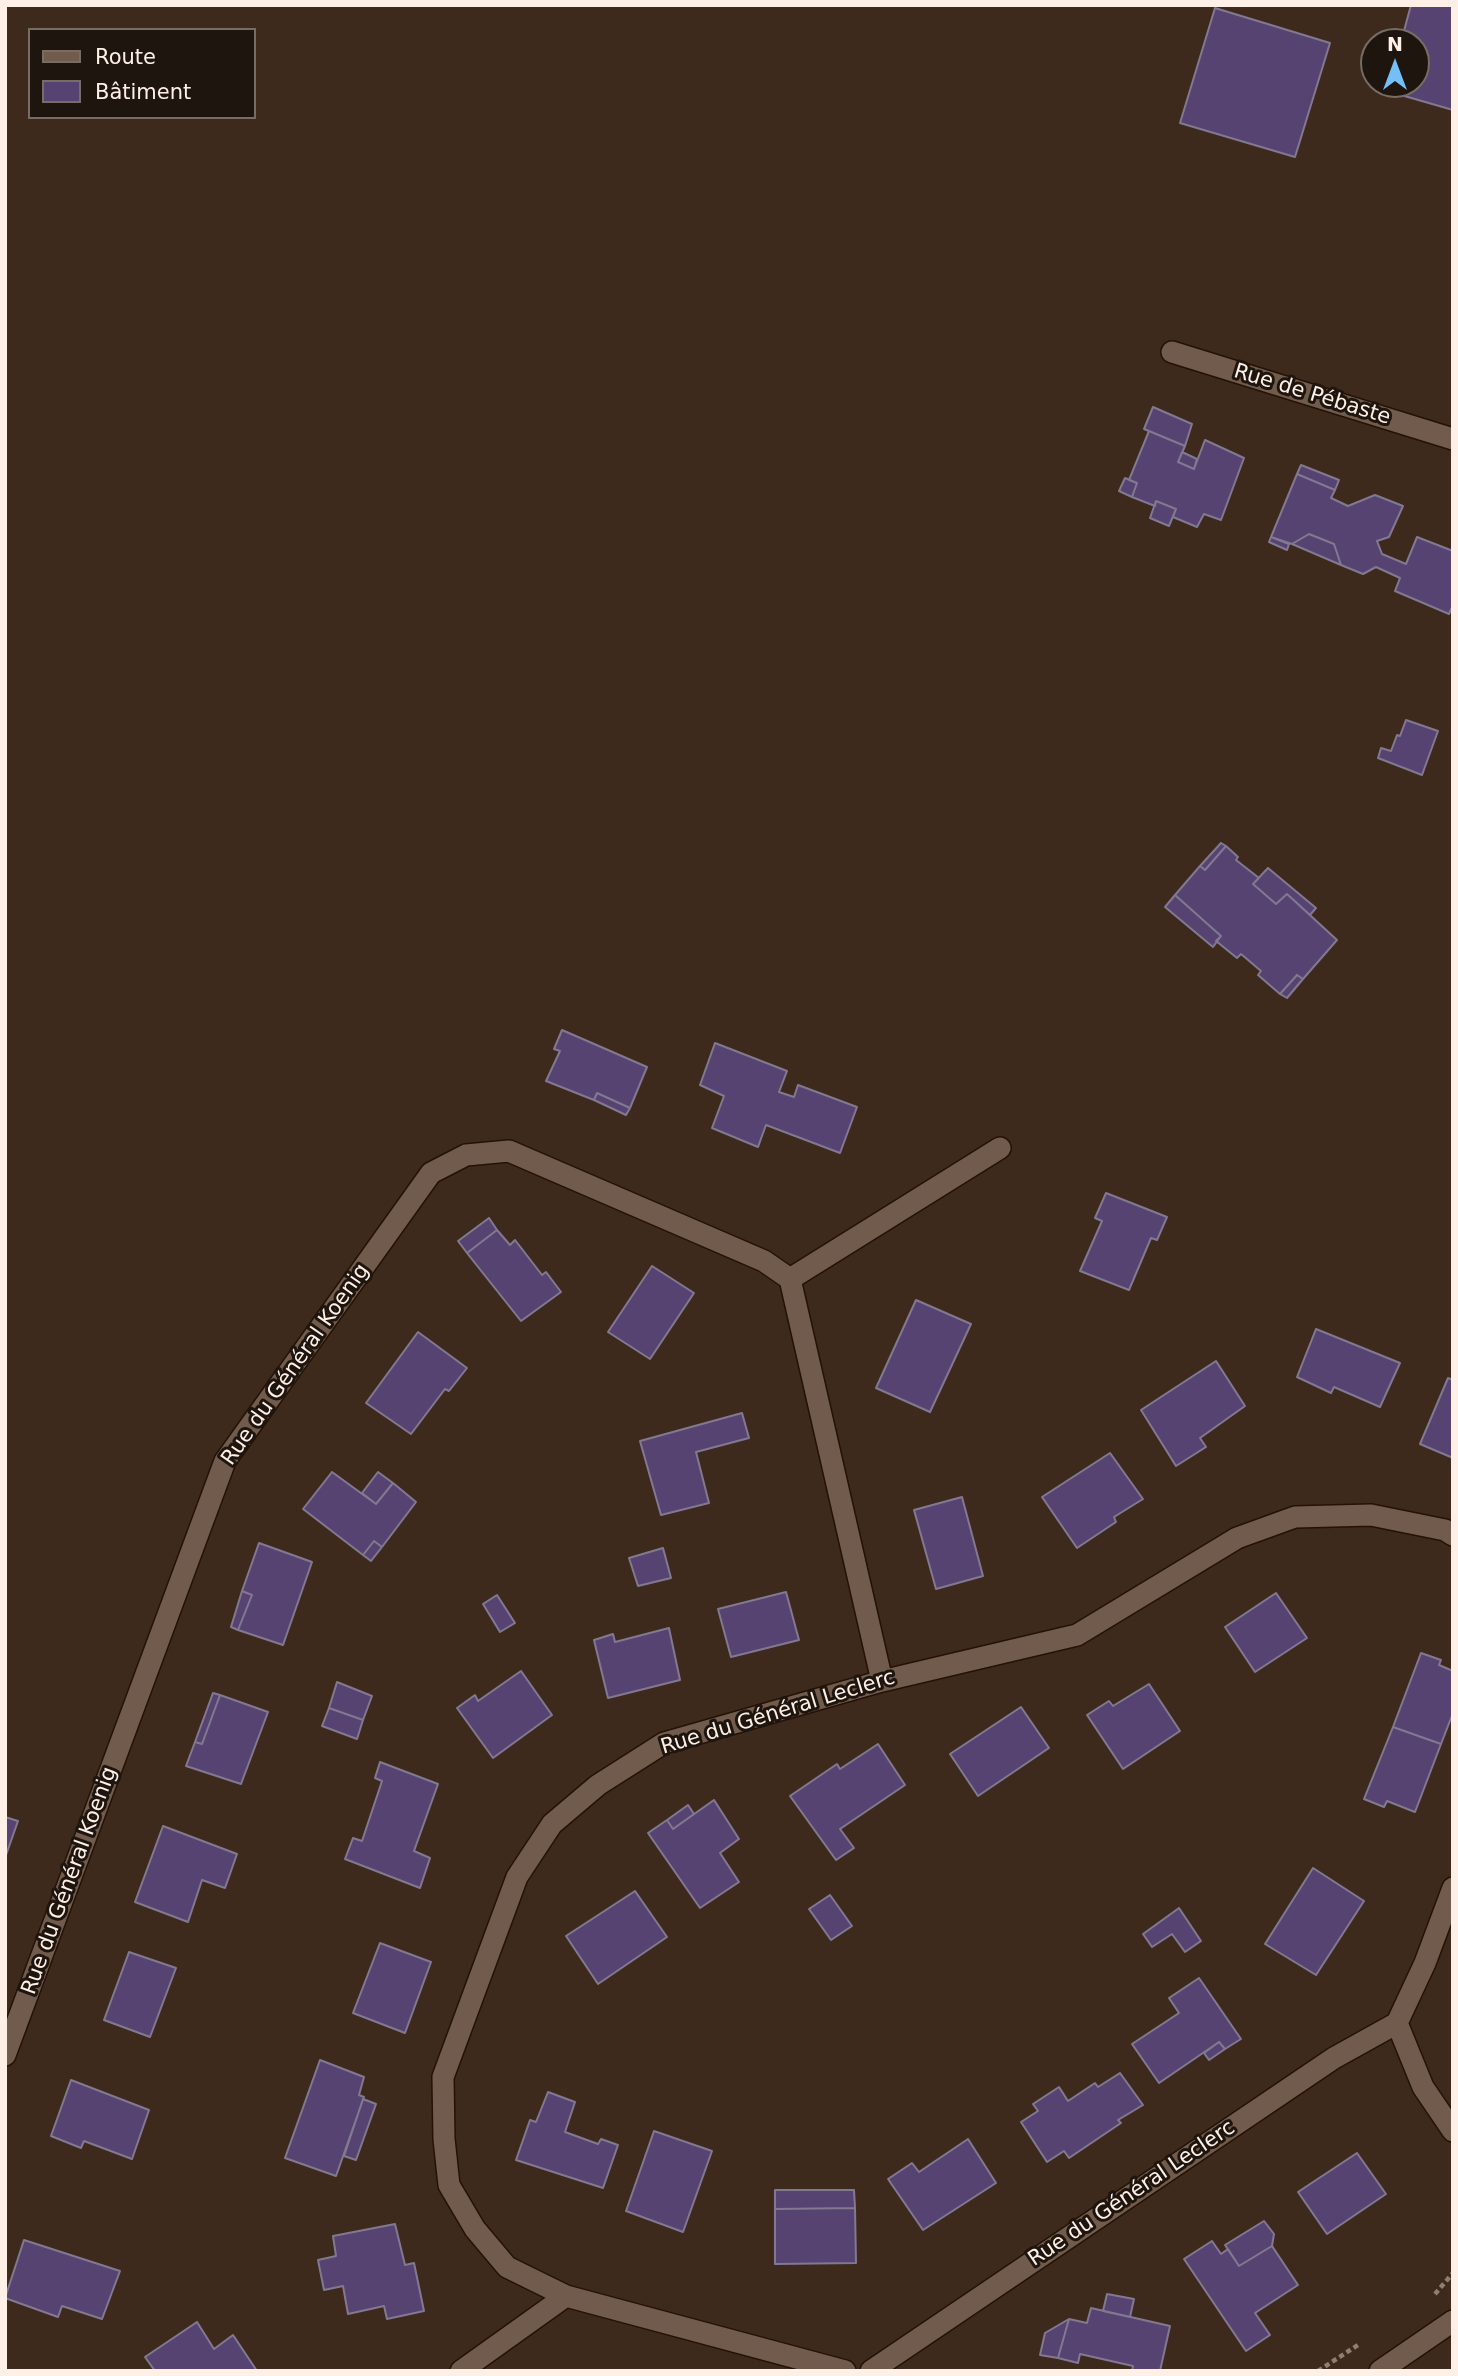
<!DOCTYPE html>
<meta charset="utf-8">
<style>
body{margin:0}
#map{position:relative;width:1458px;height:2376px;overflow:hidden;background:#3e2a1d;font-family:"DejaVu Sans",sans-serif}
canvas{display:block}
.frame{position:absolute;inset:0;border:7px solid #fef0e7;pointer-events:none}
.legend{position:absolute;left:28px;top:28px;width:228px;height:91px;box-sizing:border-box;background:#1e150f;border:2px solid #786d65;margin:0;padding:9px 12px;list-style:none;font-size:21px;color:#fef0e7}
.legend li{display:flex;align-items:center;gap:14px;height:35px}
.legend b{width:35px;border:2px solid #786d65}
.north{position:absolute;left:1360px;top:28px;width:70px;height:70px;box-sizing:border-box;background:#1e150f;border:2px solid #786d65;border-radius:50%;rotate:0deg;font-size:19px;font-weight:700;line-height:28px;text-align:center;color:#fef0e7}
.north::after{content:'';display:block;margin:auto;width:24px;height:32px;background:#74c0f6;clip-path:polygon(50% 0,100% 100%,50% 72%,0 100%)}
</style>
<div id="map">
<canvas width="1458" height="2376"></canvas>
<div class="frame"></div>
<ul class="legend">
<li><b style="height:9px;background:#715b4c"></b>Route</li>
<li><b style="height:19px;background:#564372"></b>Bâtiment</li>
</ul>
<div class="north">N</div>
</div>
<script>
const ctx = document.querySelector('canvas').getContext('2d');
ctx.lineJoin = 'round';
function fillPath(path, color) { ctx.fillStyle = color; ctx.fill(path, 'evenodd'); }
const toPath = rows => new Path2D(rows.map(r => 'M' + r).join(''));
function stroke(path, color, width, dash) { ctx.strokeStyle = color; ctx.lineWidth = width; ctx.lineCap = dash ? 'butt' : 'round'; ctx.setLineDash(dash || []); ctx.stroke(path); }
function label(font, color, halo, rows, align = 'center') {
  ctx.font = font + ' "DejaVu Sans",sans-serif'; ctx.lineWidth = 6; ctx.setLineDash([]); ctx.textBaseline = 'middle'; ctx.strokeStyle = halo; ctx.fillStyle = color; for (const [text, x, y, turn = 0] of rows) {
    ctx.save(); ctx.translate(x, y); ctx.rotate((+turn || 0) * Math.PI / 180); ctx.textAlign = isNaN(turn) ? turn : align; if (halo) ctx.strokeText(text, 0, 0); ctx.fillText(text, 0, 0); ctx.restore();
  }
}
const building = toPath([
 [1411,5,1453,5,1453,110,1387,91,1389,84,1416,84,1416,42,1401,42,1411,5],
 [1215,8,1330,43,1295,157,1180,123,1215,8],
 [1153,407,1192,424,1185,446,1144,429,1153,407],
 [1149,431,1185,446,1178,462,1194,469,1205,440,1244,458,1221,520,1204,514,1197,527,1173,517,1176,509,1156,501,1155,506,1132,497,1137,483,1129,480,1149,431],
 [1182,452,1197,459,1194,469,1178,462,1182,452],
 [1301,465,1339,480,1335,490,1297,474,1301,465],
 [1297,474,1335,490,1331,498,1348,506,1375,495,1403,506,1389,537,1377,541,1382,554,1406,564,1417,537,1453,551,1453,605,1449,614,1395,591,1400,578,1376,567,1363,574,1341,565,1334,544,1309,534,1292,544,1271,537,1297,474],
 [1125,478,1137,483,1132,497,1119,491,1125,478],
 [1156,501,1176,509,1169,526,1150,518,1156,501],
 [1309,534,1334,544,1341,565,1292,544,1309,534],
 [1271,537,1289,544,1287,550,1269,542,1271,537],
 [1406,720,1438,731,1422,775,1378,758,1381,748,1391,751,1397,735,1400,736,1406,720],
 [1221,843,1226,846,1205,870,1200,866,1221,843],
 [1226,846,1238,857,1236,860,1259,878,1253,884,1276,904,1287,894,1337,940,1303,979,1297,975,1280,994,1258,975,1261,971,1241,954,1237,958,1216,941,1221,936,1175,895,1200,866,1205,870,1226,846],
 [1268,868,1316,908,1310,915,1287,894,1276,904,1253,884,1268,868],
 [1175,895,1221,936,1213,947,1165,907,1175,895],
 [1297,975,1303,979,1287,998,1280,994,1297,975],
 [562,1030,647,1067,630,1108,597,1093,594,1100,546,1081,560,1051,554,1049,562,1030],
 [715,1043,787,1071,779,1092,794,1097,798,1085,857,1107,840,1153,766,1125,758,1147,712,1128,724,1096,700,1085,715,1043],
 [597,1093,630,1108,626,1115,594,1100,597,1093],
 [1106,1193,1167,1217,1157,1240,1151,1238,1129,1290,1080,1271,1102,1221,1095,1218,1106,1193],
 [489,1218,497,1230,467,1253,458,1241,489,1218],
 [497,1230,510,1245,515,1240,542,1275,546,1272,561,1292,521,1321,467,1253,497,1230],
 [652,1266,694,1293,650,1359,608,1332,652,1266],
 [916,1300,971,1324,930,1412,876,1388,916,1300],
 [1316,1329,1400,1363,1380,1407,1334,1387,1331,1393,1297,1377,1316,1329],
 [418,1332,467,1368,449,1391,445,1389,411,1434,366,1403,418,1332],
 [1216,1361,1245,1406,1200,1438,1206,1447,1176,1466,1141,1410,1216,1361],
 [1448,1378,1453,1380,1453,1458,1420,1444,1448,1378],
 [742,1413,749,1438,696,1452,709,1503,661,1515,640,1441,742,1413],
 [1110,1453,1143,1499,1114,1517,1116,1522,1077,1548,1042,1497,1110,1453],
 [332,1472,376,1504,393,1483,416,1502,382,1547,374,1541,363,1555,303,1509,332,1472],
 [378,1472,393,1483,376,1504,362,1493,378,1472],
 [962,1497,983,1576,936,1589,914,1510,962,1497],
 [374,1541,382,1547,371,1561,363,1555,374,1541],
 [259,1543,312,1562,283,1645,238,1630,252,1595,242,1591,259,1543],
 [663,1548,671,1578,638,1586,629,1558,663,1548],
 [242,1591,252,1595,238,1630,231,1627,242,1591],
 [786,1592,799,1640,731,1657,718,1609,786,1592],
 [1276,1593,1307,1638,1255,1672,1225,1627,1276,1593],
 [497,1595,515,1623,500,1632,483,1604,497,1595],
 [669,1628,680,1680,608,1698,594,1640,613,1634,615,1642,669,1628],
 [1421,1653,1441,1660,1439,1665,1453,1671,1453,1713,1441,1744,1393,1727,1421,1653],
 [521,1671,552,1715,493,1758,457,1708,475,1695,478,1701,521,1671],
 [337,1682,372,1696,363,1720,329,1708,337,1682],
 [1149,1684,1180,1731,1123,1769,1087,1715,1109,1701,1113,1706,1149,1684],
 [213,1693,220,1695,202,1744,195,1742,213,1693],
 [220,1695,268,1712,241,1784,186,1766,195,1742,202,1744,220,1695],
 [1021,1707,1049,1748,978,1796,950,1754,1021,1707],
 [329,1708,363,1720,357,1739,322,1726,329,1708],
 [1393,1727,1441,1744,1415,1812,1387,1801,1384,1807,1364,1799,1393,1727],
 [878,1744,905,1785,840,1829,854,1848,836,1860,790,1796,837,1764,840,1769,878,1744],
 [380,1762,438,1784,414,1851,430,1858,420,1888,345,1859,353,1838,362,1841,382,1781,375,1778,380,1762],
 [714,1800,739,1839,720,1853,739,1882,700,1908,648,1833,667,1820,673,1829,714,1800],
 [688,1805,694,1814,673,1829,667,1820,688,1805],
 [5,1817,18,1821,5,1858,5,1817],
 [163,1826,237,1854,225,1888,202,1880,188,1922,135,1902,163,1826],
 [1313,1868,1364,1901,1316,1975,1265,1944,1313,1868],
 [635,1891,667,1937,598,1984,566,1936,635,1891],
 [830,1895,852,1926,831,1940,809,1909,830,1895],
 [1179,1908,1201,1941,1185,1952,1172,1934,1152,1947,1143,1934,1179,1908],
 [380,1943,431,1962,405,2033,353,2013,380,1943],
 [129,1952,176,1968,150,2037,104,2020,129,1952],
 [1199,1978,1241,2039,1225,2049,1219,2042,1159,2083,1132,2044,1179,2013,1169,1998,1199,1978],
 [1219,2042,1225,2049,1209,2060,1204,2053,1219,2042],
 [320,2060,364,2077,359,2095,364,2097,336,2176,285,2158,320,2060],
 [1120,2073,1143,2105,1118,2120,1121,2123,1069,2158,1064,2151,1047,2162,1021,2122,1038,2111,1033,2104,1059,2087,1068,2101,1095,2083,1098,2087,1120,2073],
 [71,2080,149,2110,132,2159,84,2141,81,2148,51,2136,71,2080],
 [548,2092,575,2102,565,2132,598,2144,601,2139,618,2145,603,2188,516,2160,530,2120,536,2122,548,2092],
 [363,2099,376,2104,356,2160,344,2156,363,2099],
 [654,2131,712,2151,683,2232,626,2211,654,2131],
 [968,2139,996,2183,923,2230,888,2179,912,2163,919,2172,968,2139],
 [1357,2153,1386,2194,1327,2234,1298,2192,1357,2153],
 [775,2190,854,2190,855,2208,775,2209,775,2190],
 [855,2208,856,2263,775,2264,775,2209,855,2208],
 [1264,2221,1274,2234,1272,2246,1239,2266,1225,2245,1264,2221],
 [395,2224,405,2265,414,2263,424,2311,387,2319,384,2306,348,2314,343,2286,324,2290,318,2260,336,2256,333,2236,395,2224],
 [24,2240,120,2271,102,2319,62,2306,58,2317,5,2298,24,2240],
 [1212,2241,1221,2254,1228,2249,1239,2266,1272,2246,1298,2285,1255,2313,1270,2335,1246,2351,1184,2259,1212,2241],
 [1107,2294,1134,2299,1130,2317,1103,2311,1107,2294],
 [1091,2308,1170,2326,1160,2371,1132,2371,1133,2366,1080,2354,1078,2363,1058,2358,1069,2319,1087,2323,1091,2308],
 [1069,2319,1058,2358,1040,2355,1045,2333,1069,2319],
 [197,2322,214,2349,233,2335,257,2371,155,2371,145,2357,197,2322]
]);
const path = toPath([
 [1435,2294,1453,2273],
 [1318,2371,1358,2345]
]);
const street = toPath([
 [1172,352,1453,439],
 [882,1681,790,1279,1000,1148],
 [1397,2023,1425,1963,1453,1888],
 [5,2055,225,1461,431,1173,466,1155,509,1151,764,1261,790,1279],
 [461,2371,566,2296],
 [845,2371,566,2296,507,2267,475,2229,449,2185,444,2139,443,2077,517,1877,552,1824,598,1785,664,1743,882,1681,1077,1635,1237,1538,1295,1517,1371,1515,1445,1530,1453,1535],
 [871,2371,1334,2058,1397,2023,1423,2087,1453,2131],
 [1380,2371,1453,2321]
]);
const streetNames = [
 ["Rue de Pébaste",1312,395,17],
 ["Rue du Général Koenig",296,1365,-55],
 ["Rue du Général Leclerc",778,1713,-17],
 ["Rue du Général Koenig",70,1881,-70],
 ["Rue du Général Leclerc",1132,2194,-34]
];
fillPath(building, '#564372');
stroke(building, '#827991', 2);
stroke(street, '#241206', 24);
stroke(path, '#907e73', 4.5, [5, 3.5]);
stroke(street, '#715b4c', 21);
label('21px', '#fef0e7', '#1e150f', streetNames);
</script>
